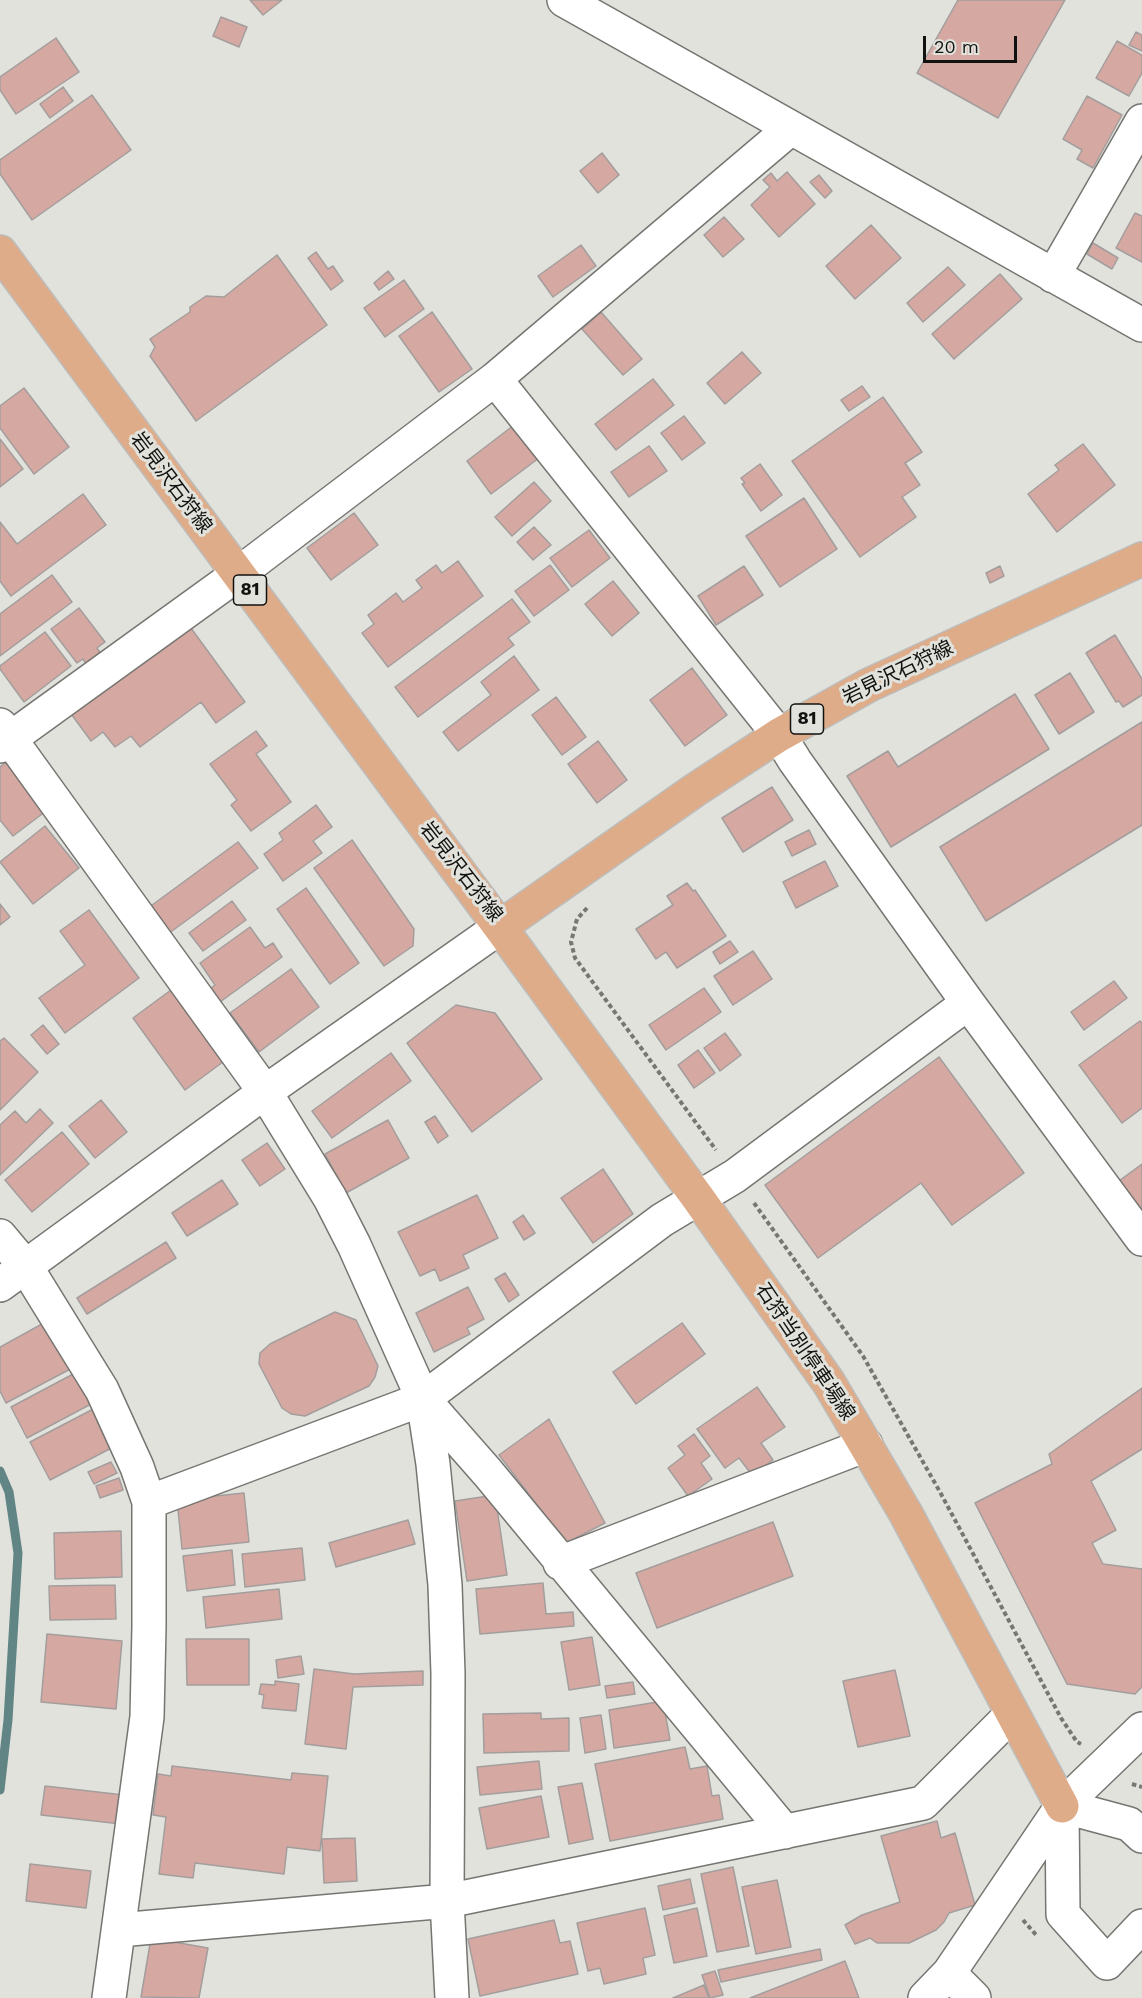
<!DOCTYPE html>
<meta charset="utf-8">
<style>
body{margin:0}
#map{position:relative;width:1142px;height:1998px;overflow:hidden;background:#e2e2dd;font-family:"Work Sans",sans-serif}
canvas{display:block}
.scale{position:absolute;left:923px;top:36px;width:94px;height:27px;box-sizing:border-box;border:3px solid #121210;border-top:0;padding-left:8px;font-size:18px;line-height:21px;white-space:nowrap;color:#121210;-webkit-text-stroke:4px #e2e2dd;paint-order:stroke}
</style>
<div id="map">
<canvas width="1142" height="1998"></canvas>
<div class="scale">20 m</div>
</div>
<script>
const ctx = document.querySelector('canvas').getContext('2d');
ctx.lineJoin = 'round';
const toPath = rows => new Path2D(rows.map(r => 'M' + r).join(''));
function stroke(path, color, width, dash) { ctx.strokeStyle = color; ctx.lineWidth = width; ctx.lineCap = dash ? 'butt' : 'round'; ctx.setLineDash(dash || []); ctx.stroke(path); }
function fillPath(path, color) { ctx.fillStyle = color; ctx.fill(path, 'evenodd'); }
function label(font, color, halo, rows, align = 'center') {
  ctx.font = font + ' "Work Sans","Noto Sans JP",sans-serif'; ctx.lineWidth = 6; ctx.setLineDash([]); ctx.textBaseline = 'middle'; ctx.strokeStyle = halo; ctx.fillStyle = color; for (const [text, x, y, turn = 0] of rows) {
    ctx.save(); ctx.translate(x, y); ctx.rotate((+turn || 0) * Math.PI / 180); ctx.textAlign = isNaN(turn) ? turn : align; if (halo) ctx.strokeText(text, 0, 0); ctx.fillText(text, 0, 0); ctx.restore();
  }
}
const stream = toPath([
 [0,1471,9,1492,18,1553,8,1720,0,1790]
]);
const building = toPath([
 [250,0,282,0,263,15,250,0],
 [958,0,1065,0,998,118,917,73,958,0],
 [221,17,247,27,239,47,213,36,221,17],
 [1136,32,1142,35,1142,51,1129,45,1136,32],
 [56,38,79,72,16,114,0,90,0,77,56,38],
 [1117,41,1142,55,1142,73,1129,96,1096,78,1117,41],
 [63,87,73,101,50,118,40,104,63,87],
 [92,95,131,150,32,220,0,174,0,160,92,95],
 [1087,96,1122,115,1093,168,1077,159,1082,150,1063,139,1087,96],
 [602,153,619,175,598,193,580,171,602,153],
 [787,172,815,204,779,237,751,205,770,187,763,180,771,173,777,181,787,172],
 [819,175,832,191,825,198,810,182,819,175],
 [1135,213,1142,216,1142,262,1116,248,1135,213],
 [724,217,744,239,723,257,704,235,724,217],
 [871,225,901,258,855,299,826,266,871,225],
 [1093,243,1118,258,1112,269,1087,254,1093,243],
 [581,245,596,266,553,297,538,276,581,245],
 [316,252,328,269,333,266,343,281,331,290,308,258,316,252],
 [277,255,327,325,196,421,150,356,155,347,150,339,190,312,190,307,206,296,224,297,277,255],
 [948,267,965,285,923,322,907,303,948,267],
 [388,271,394,279,379,290,374,283,388,271],
 [1000,274,1022,299,954,359,932,334,1000,274],
 [404,280,424,309,385,337,364,308,404,280],
 [432,312,472,369,439,392,399,336,432,312],
 [601,312,642,359,623,375,582,329,601,312],
 [742,352,761,373,725,404,707,383,742,352],
 [653,379,674,405,616,450,595,424,653,379],
 [862,386,870,397,849,411,841,400,862,386],
 [24,388,69,447,34,474,0,428,0,406,24,388],
 [883,397,922,452,905,463,920,485,902,497,916,517,860,557,792,461,883,397],
 [684,416,705,443,682,460,661,433,684,416],
 [518,422,543,455,491,494,467,461,518,422],
 [0,439,23,469,0,487,0,439],
 [1083,444,1115,485,1057,532,1028,494,1059,470,1055,465,1083,444],
 [649,446,667,471,629,497,611,472,649,446],
 [760,464,782,495,761,511,742,484,745,483,741,478,760,464],
 [534,482,551,501,512,536,495,517,534,482],
 [83,494,106,525,11,596,0,581,0,522,17,544,83,494],
 [804,498,837,549,780,587,746,536,804,498],
 [354,513,378,545,331,580,307,548,354,513],
 [534,527,551,545,533,560,517,542,534,527],
 [589,530,610,558,572,587,550,558,589,530],
 [458,561,483,596,388,667,362,633,374,624,368,615,396,593,403,602,422,588,416,580,436,565,442,573,458,561],
 [550,565,569,590,534,616,515,591,550,565],
 [744,566,763,595,716,625,698,596,744,566],
 [1000,566,1004,576,990,583,986,573,1000,566],
 [52,575,72,602,0,656,0,614,52,575],
 [613,581,639,613,612,636,585,604,613,581],
 [512,599,530,622,508,638,514,645,418,717,395,687,512,599],
 [79,608,105,642,97,648,101,654,87,665,83,659,77,663,51,629,79,608],
 [188,624,245,702,216,723,201,702,140,747,131,736,115,747,103,732,91,741,69,711,188,624],
 [45,632,71,666,24,702,0,669,0,666,45,632],
 [1115,635,1142,679,1142,695,1123,707,1119,701,1116,702,1086,653,1115,635],
 [514,656,539,690,458,751,443,732,491,695,481,682,514,656],
 [692,668,727,715,685,746,650,700,692,668],
 [1070,673,1094,712,1059,734,1035,695,1070,673],
 [1015,694,1049,749,891,847,847,776,888,751,898,767,1015,694],
 [556,697,586,737,562,755,532,715,556,697],
 [1142,722,1142,825,986,921,940,847,1142,722],
 [256,731,267,746,256,754,291,802,251,831,231,805,237,800,210,764,256,731],
 [598,741,627,780,597,803,568,764,598,741],
 [10,759,50,808,13,836,0,820,0,767,10,759],
 [772,787,793,820,743,852,722,818,772,787],
 [316,805,332,827,313,841,322,853,283,881,264,854,283,840,279,833,316,805],
 [45,826,79,868,33,904,0,862,45,826],
 [809,830,816,844,792,856,785,842,809,830],
 [352,840,414,929,413,946,384,966,314,868,352,840],
 [238,842,258,868,168,934,148,908,238,842],
 [825,861,838,886,796,908,783,882,825,861],
 [687,883,693,891,695,890,726,936,677,968,666,952,656,959,636,929,673,905,667,896,687,883],
 [306,888,359,963,330,984,277,909,306,888],
 [232,901,246,920,203,951,189,933,232,901],
 [0,904,10,917,0,925,0,904],
 [89,910,139,978,65,1033,39,998,85,965,60,931,89,910],
 [250,927,265,948,273,943,282,957,220,1002,210,989,215,985,200,963,250,927],
 [730,941,738,952,720,964,713,952,730,941],
 [753,951,772,979,733,1005,714,976,753,951],
 [291,969,319,1007,259,1052,230,1013,291,969],
 [1114,981,1127,998,1084,1030,1071,1012,1114,981],
 [175,987,227,1059,185,1090,133,1018,175,987],
 [704,988,721,1012,666,1050,649,1025,704,988],
 [456,1005,495,1013,542,1079,472,1132,407,1043,456,1005],
 [1140,1021,1142,1023,1142,1108,1122,1123,1079,1065,1140,1021],
 [43,1025,59,1044,47,1054,31,1035,43,1025],
 [725,1033,741,1055,720,1071,704,1048,725,1033],
 [4,1038,38,1072,0,1110,0,1041,4,1038],
 [698,1050,715,1073,694,1088,678,1065,698,1050],
 [391,1053,411,1081,332,1138,312,1111,391,1053],
 [939,1057,1024,1173,952,1225,921,1183,818,1258,765,1185,939,1057],
 [101,1100,127,1132,95,1158,69,1126,101,1100],
 [40,1109,53,1123,0,1175,0,1125,15,1111,26,1123,40,1109],
 [435,1116,448,1136,438,1143,425,1122,435,1116],
 [388,1120,409,1158,346,1193,325,1154,388,1120],
 [62,1132,89,1164,32,1212,5,1180,62,1132],
 [267,1143,285,1169,260,1186,242,1160,267,1143],
 [1142,1164,1142,1228,1112,1186,1142,1164],
 [603,1169,633,1214,593,1243,561,1198,603,1169],
 [222,1180,238,1204,187,1236,172,1213,222,1180],
 [477,1195,498,1238,463,1255,469,1268,440,1281,435,1269,420,1276,398,1232,477,1195],
 [523,1215,535,1233,524,1240,513,1222,523,1215],
 [166,1242,176,1258,87,1314,77,1298,166,1242],
 [505,1273,519,1295,509,1302,495,1279,505,1273],
 [468,1287,484,1319,467,1328,470,1334,434,1352,416,1313,468,1287],
 [335,1312,356,1320,378,1366,375,1377,369,1386,305,1416,291,1414,282,1408,259,1364,260,1353,270,1344,335,1312],
 [51,1319,76,1366,6,1403,0,1391,0,1347,51,1319],
 [682,1323,705,1354,636,1404,613,1372,682,1323],
 [77,1372,93,1403,27,1438,11,1407,77,1372],
 [757,1387,785,1427,761,1443,773,1460,752,1475,739,1458,725,1468,697,1429,757,1387],
 [1142,1388,1142,1449,1091,1481,1116,1530,1092,1543,1103,1564,1142,1569,1142,1687,1135,1694,1067,1684,975,1503,1052,1464,1049,1454,1142,1388],
 [101,1405,121,1443,50,1480,30,1442,101,1405],
 [549,1419,605,1523,566,1543,499,1455,549,1419],
 [694,1434,710,1456,701,1463,712,1479,688,1496,668,1468,685,1455,678,1446,694,1434],
 [111,1462,117,1473,94,1484,88,1472,111,1462],
 [119,1478,123,1490,100,1498,96,1486,119,1478],
 [244,1493,249,1542,182,1549,177,1500,244,1493],
 [495,1495,507,1575,467,1581,455,1501,495,1495],
 [408,1520,415,1544,336,1567,329,1543,408,1520],
 [773,1522,793,1576,657,1628,636,1573,773,1522],
 [121,1531,122,1577,55,1579,54,1533,121,1531],
 [302,1548,305,1580,245,1587,242,1554,302,1548],
 [232,1550,235,1585,187,1591,183,1556,232,1550],
 [543,1583,546,1614,573,1612,574,1626,480,1634,476,1589,543,1583],
 [115,1585,116,1619,50,1620,49,1586,115,1585],
 [279,1589,282,1619,206,1628,203,1597,279,1589],
 [47,1634,122,1641,116,1709,41,1702,47,1634],
 [592,1637,600,1685,569,1690,561,1642,592,1637],
 [186,1639,249,1639,249,1685,187,1685,186,1639],
 [301,1656,304,1674,278,1678,276,1660,301,1656],
 [314,1669,354,1674,423,1671,423,1685,353,1687,346,1749,305,1744,314,1669],
 [895,1670,910,1736,858,1747,843,1681,895,1670],
 [275,1681,299,1684,296,1711,262,1708,264,1695,259,1694,261,1684,275,1685,275,1681],
 [633,1682,635,1694,607,1698,605,1686,633,1682],
 [663,1701,670,1740,614,1748,609,1710,663,1701],
 [541,1713,541,1719,569,1718,569,1751,484,1753,483,1714,541,1713],
 [601,1715,606,1749,585,1753,580,1718,601,1715],
 [685,1747,690,1769,707,1766,712,1796,719,1795,723,1819,610,1841,595,1764,685,1747],
 [539,1761,542,1789,480,1795,477,1767,539,1761],
 [172,1766,291,1780,292,1773,328,1776,320,1851,287,1847,284,1874,195,1863,193,1878,159,1874,166,1817,153,1815,158,1774,171,1776,172,1766],
 [582,1783,593,1839,569,1844,558,1787,582,1783],
 [45,1786,124,1795,121,1824,41,1815,45,1786],
 [541,1796,549,1837,487,1849,479,1808,541,1796],
 [937,1821,941,1838,955,1833,975,1905,949,1913,944,1922,936,1930,909,1943,877,1943,870,1938,855,1944,845,1925,862,1915,900,1902,881,1836,937,1821],
 [355,1838,357,1881,324,1883,322,1839,355,1838],
 [30,1864,91,1871,86,1908,26,1901,30,1864],
 [733,1867,749,1946,717,1952,701,1874,733,1867],
 [690,1879,695,1903,663,1910,658,1886,690,1879],
 [777,1880,791,1947,756,1954,742,1887,777,1880],
 [645,1908,655,1955,643,1958,646,1974,604,1984,600,1968,588,1971,577,1923,645,1908],
 [697,1908,707,1956,674,1963,664,1916,697,1908],
 [554,1920,560,1943,570,1941,578,1974,480,1996,468,1939,554,1920],
 [151,1938,208,1948,199,1998,141,1997,151,1938],
 [820,1949,822,1960,721,1982,718,1970,820,1949],
 [845,1961,859,1998,750,1998,845,1961],
 [715,1971,723,1995,710,1998,702,1975,715,1971],
 [704,1985,709,1998,673,1998,704,1985]
]);
const path = toPath([
 [587,908,577,919,571,942,575,958,716,1150],
 [754,1203,863,1356,940,1492,1061,1718,1077,1742,1081,1744],
 [1132,1784,1142,1787],
 [1023,1920,1037,1936]
]);
const minor = toPath([
 [564,0,1142,325],
 [1053,276,1142,121],
 [495,379,779,735,795,761,968,1003,1142,1239],
 [0,725,265,1092,330,1198,354,1245,423,1399,433,1464,445,1585,448,1674,447,1901,452,1998],
 [0,746,238,574,495,379,791,128],
 [0,1236,26,1267,102,1390,137,1467,149,1502,149,1626,147,1717,109,1998],
 [0,1285,265,1092,500,927],
 [423,1399,488,1473,785,1832],
 [149,1502,423,1399,662,1220,735,1176,968,1003],
 [560,1563,866,1445],
 [1142,1836,1129,1824,1062,1806,1063,1914,1107,1963,1142,1926],
 [119,1930,447,1901,923,1803,1012,1714],
 [949,1973,974,1998],
 [925,1998,949,1973,1062,1806,1142,1729]
]);
const major = toPath([
 [0,252,500,927,698,1198,829,1383,906,1514,1062,1806],
 [500,927,695,790,779,735,869,685,1142,559]
]);
const shields = [
 [250,590,33],
 [807,719,33]
];
const shieldNames = [
 ["81",250,590],
 ["81",807,719]
];
const streetNames = [
 ["岩見沢石狩線",171,483,53],
 ["岩見沢石狩線",898,673,-26],
 ["岩見沢石狩線",461,872,52],
 ["石狩当別停車場線",805,1352,56]
];
stroke(stream, '#618585', 9);
fillPath(building, '#d5a9a2');
stroke(building, '#a39e9d', 1.5);
stroke(minor, '#767571', 36);
stroke(major, '#bdbdbc', 36);
stroke(path, '#767673', 4, [4.5, 3]);
stroke(minor, '#fff', 33);
stroke(major, '#deac89', 33);
for (const [x, y, w] of shields) { const box = new Path2D(); box.roundRect(x - w / 2, y - 15, w, 30, 4.5); ctx.fillStyle = '#e2e2dd'; ctx.fill(box); stroke(box, '#121210', 1.5); }
label('bold 18px', '#121210', null, shieldNames);
label('20px', '#121210', '#e2e2dd', streetNames);
</script>
